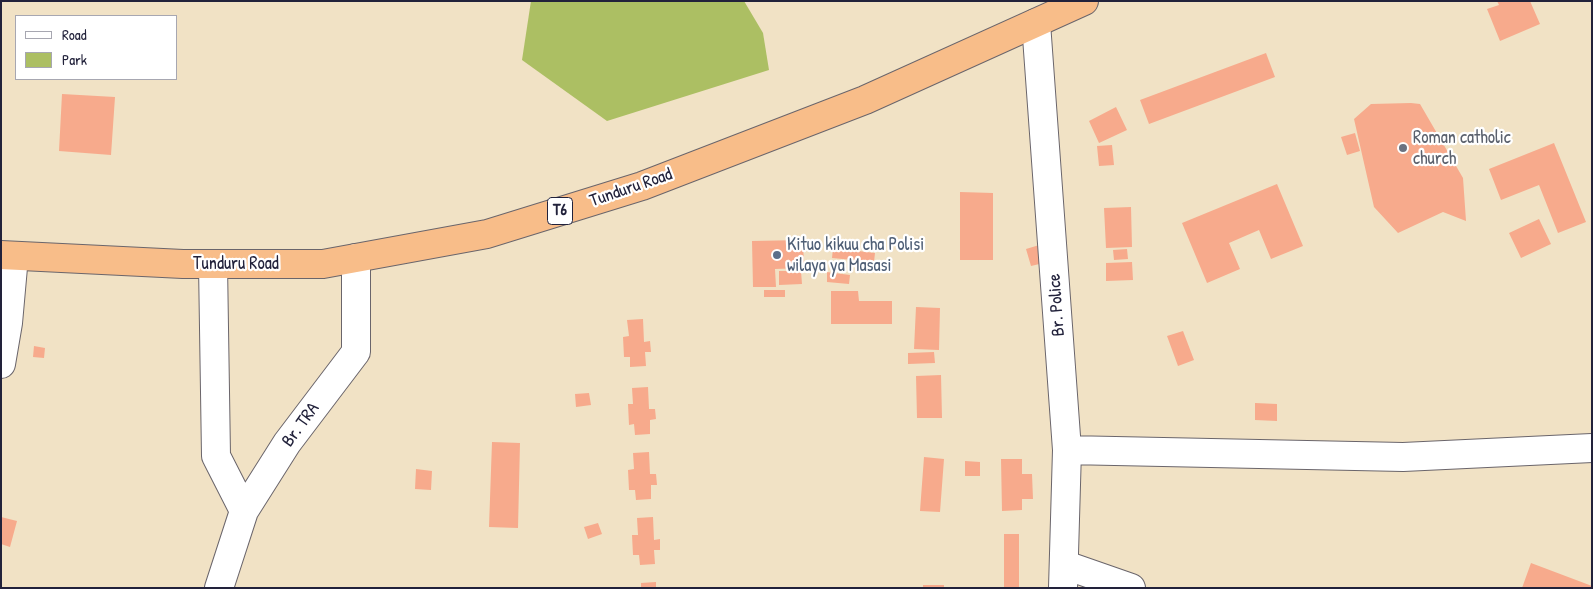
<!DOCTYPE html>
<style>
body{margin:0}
#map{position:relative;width:1593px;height:589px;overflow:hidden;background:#f1e2c5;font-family:"Patrick Hand",sans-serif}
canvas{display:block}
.frame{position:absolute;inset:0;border:2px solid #22223b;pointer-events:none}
.legend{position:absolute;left:15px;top:15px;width:162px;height:65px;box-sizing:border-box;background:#fff;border:1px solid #a7a7b1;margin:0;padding:6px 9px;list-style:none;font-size:15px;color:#22223b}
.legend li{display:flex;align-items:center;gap:10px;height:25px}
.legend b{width:25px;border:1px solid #a7a7b1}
</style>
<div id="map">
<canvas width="1593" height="589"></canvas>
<div class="frame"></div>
<ul class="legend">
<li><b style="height:6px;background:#fff"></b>Road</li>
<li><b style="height:14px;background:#acbf63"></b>Park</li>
</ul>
</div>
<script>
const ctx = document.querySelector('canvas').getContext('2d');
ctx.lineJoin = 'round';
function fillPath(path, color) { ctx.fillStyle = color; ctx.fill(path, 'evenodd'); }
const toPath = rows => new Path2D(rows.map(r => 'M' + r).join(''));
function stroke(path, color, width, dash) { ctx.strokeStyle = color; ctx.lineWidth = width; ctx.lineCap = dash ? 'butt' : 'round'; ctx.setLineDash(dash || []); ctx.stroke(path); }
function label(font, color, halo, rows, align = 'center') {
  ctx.font = font + ' "Patrick Hand",sans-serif'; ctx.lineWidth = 4.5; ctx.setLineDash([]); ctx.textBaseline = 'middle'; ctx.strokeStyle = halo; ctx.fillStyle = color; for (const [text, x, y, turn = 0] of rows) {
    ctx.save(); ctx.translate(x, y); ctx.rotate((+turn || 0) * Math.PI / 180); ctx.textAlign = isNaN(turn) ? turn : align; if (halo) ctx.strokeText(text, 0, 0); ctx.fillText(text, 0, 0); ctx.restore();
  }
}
const green = toPath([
 [531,1,744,1,763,33,769,70,607,121,522,60]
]);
const building = toPath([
 [1497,1,1530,1,1540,24,1500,41,1487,9,1499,5],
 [1266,53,1275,77,1149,124,1140,100],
 [62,94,115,97,111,155,59,151],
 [1411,103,1420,104,1463,178,1466,221,1443,212,1398,233,1374,207,1354,119,1371,104],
 [1116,107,1127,130,1099,143,1089,121],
 [1355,133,1360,151,1347,155,1341,137],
 [1554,143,1586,222,1558,233,1539,185,1501,200,1489,169],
 [1112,145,1114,165,1099,166,1097,146],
 [1277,184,1303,246,1271,259,1259,230,1229,243,1240,269,1207,283,1182,223],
 [960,192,993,193,993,260,960,260],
 [1131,207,1132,247,1106,248,1104,208],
 [1539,219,1551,244,1521,258,1509,233],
 [803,240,804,268,775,269,776,287,753,287,752,241],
 [1046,243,1052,261,1031,266,1026,249],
 [833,248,875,253,874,262,832,258],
 [1127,249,1128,259,1114,260,1113,250],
 [1132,262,1133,280,1106,281,1106,263],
 [779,271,801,271,802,284,779,285],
 [827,272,850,275,849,284,827,282],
 [764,290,785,290,785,297,764,297],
 [831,291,858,291,859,301,892,301,892,324,831,324],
 [916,307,940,308,939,350,914,349],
 [643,319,644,342,650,341,651,352,645,352,646,366,630,367,630,357,624,357,623,337,629,336,627,320],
 [1183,331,1194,360,1178,366,1167,336],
 [34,346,45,348,44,358,33,357],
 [934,352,935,363,908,364,908,353],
 [941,375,942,418,917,418,916,376],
 [648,387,649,409,655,409,656,419,650,420,650,434,635,435,634,424,629,425,628,404,633,404,632,388],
 [589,393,591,405,576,407,575,394],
 [1255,403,1277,404,1277,421,1255,420],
 [492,442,520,443,518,528,489,527],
 [649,452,650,474,656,474,657,485,651,485,651,499,636,500,635,490,629,490,628,470,634,469,633,453],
 [924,457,944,459,940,512,920,511],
 [1001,459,1022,459,1022,474,1032,474,1033,499,1022,499,1022,510,1002,511],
 [965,461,980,462,980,476,965,476],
 [416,469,432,471,431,490,415,489],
 [1,517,17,521,10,547,1,544],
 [653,517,654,540,660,539,660,550,654,550,655,564,640,565,639,555,633,555,632,535,638,535,637,518],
 [598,523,602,534,588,539,584,527],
 [1004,534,1019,534,1019,588,1004,588],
 [1531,563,1592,586,1592,588,1522,588],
 [656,582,656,588,641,588,641,583],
 [923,585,944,585,944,588,923,588]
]);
const minor = toPath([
 [1036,23,1067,450,1063,588],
 [213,264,216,456,244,511],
 [1,364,8,323,14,256],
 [1067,450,1403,457,1592,448],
 [1065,565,1131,588],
 [219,588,244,511,287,443,356,352,356,258]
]);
const highway = toPath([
 [1,255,183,264,323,264,487,234,642,186,865,100,1084,1]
]);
const markers = [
 [1403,148,5,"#6b7280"],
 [777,255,5,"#5c6f8a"]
];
const shields = [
 [560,211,25]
];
const shieldNames = [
 ["T6",560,211]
];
const worshipNames = [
 ["Roman catholic",1413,138],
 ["church",1413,159]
];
const streetNames = [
 ["Tunduru Road",631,188,-19],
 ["Tunduru Road",236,264],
 ["Br. Police",1057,305,-94],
 ["Br. TRA",301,425,-54]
];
const serviceNames = [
 ["Kituo kikuu cha Polisi",787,245],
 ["wilaya ya Masasi",787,266]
];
fillPath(green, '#acbf63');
fillPath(building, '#f7aa8c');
stroke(minor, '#6a656b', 30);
stroke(highway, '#6a656b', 30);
stroke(minor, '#fff', 28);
stroke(highway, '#f8bd89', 28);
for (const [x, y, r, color] of markers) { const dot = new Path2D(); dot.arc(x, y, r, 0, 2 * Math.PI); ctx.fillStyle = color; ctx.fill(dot); stroke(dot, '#fff', 2); }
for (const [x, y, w] of shields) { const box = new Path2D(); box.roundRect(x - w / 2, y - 13.5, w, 27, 4); ctx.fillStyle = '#fff'; ctx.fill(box); stroke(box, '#22223b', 1); }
label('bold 16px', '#22223b', null, shieldNames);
label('18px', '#5b616d', '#fff', worshipNames, 'left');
label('18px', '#22223b', '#fff', streetNames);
label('18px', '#4e5e75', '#fff', serviceNames, 'left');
</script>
